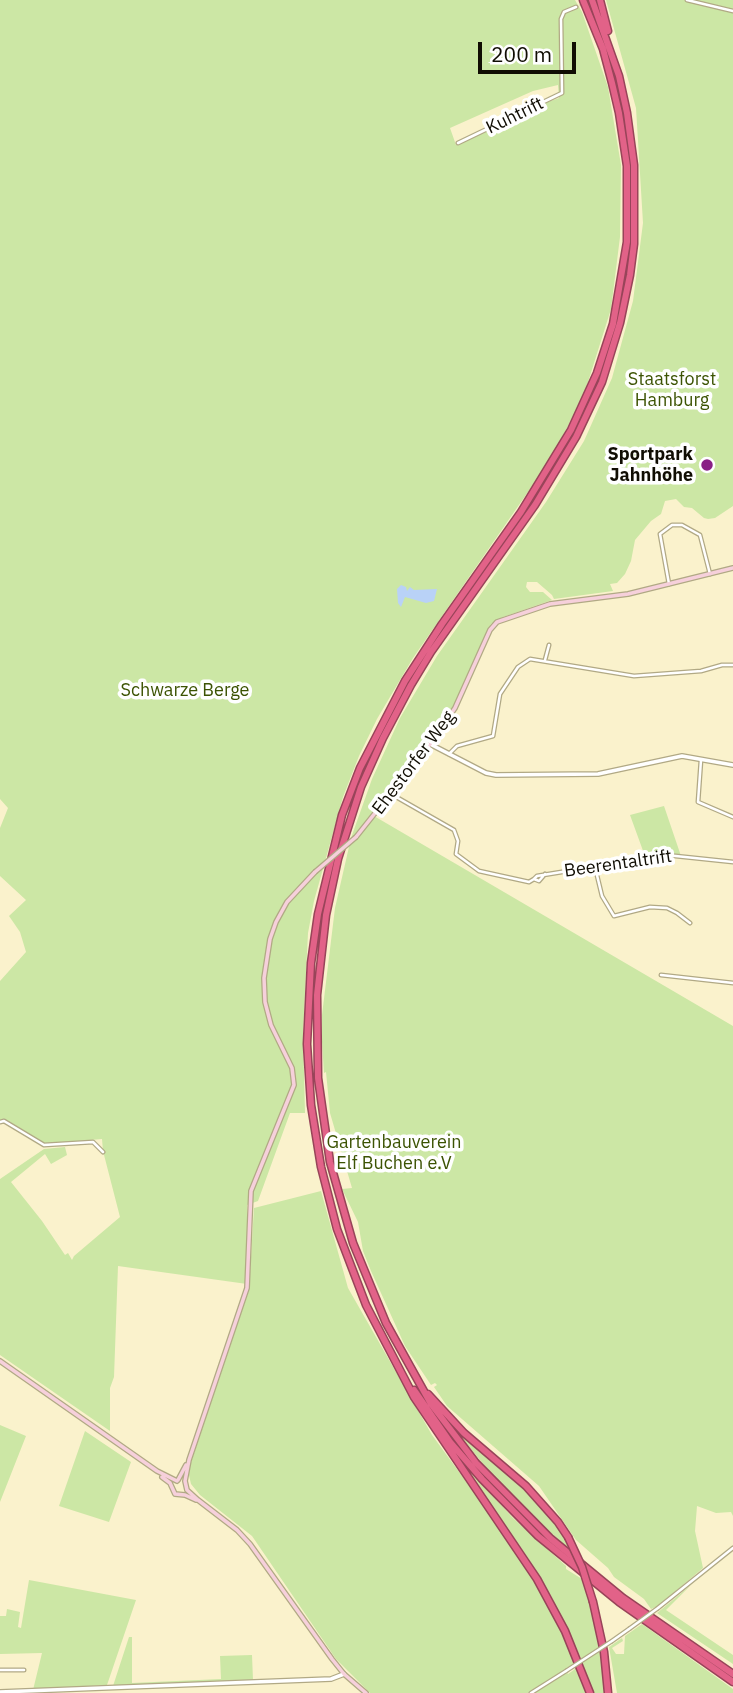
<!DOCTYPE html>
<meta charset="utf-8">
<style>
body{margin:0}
#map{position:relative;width:733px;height:1693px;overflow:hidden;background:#faf2cc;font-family:"IBM Plex Sans",sans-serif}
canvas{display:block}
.scale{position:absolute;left:478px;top:42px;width:98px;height:32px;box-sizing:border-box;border:4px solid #100d03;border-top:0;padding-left:9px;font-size:21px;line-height:24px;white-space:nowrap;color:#100d03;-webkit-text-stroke:5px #fff;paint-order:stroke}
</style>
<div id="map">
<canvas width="733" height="1693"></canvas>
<div class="scale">200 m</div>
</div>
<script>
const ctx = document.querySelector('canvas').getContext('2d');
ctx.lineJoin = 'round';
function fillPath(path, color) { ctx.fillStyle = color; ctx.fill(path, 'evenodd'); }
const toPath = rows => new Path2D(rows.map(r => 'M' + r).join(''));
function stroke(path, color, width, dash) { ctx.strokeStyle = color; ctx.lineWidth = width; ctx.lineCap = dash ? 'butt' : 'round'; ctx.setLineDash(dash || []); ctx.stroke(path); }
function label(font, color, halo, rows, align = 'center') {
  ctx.font = font + ' "IBM Plex Sans",sans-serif'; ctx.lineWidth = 7; ctx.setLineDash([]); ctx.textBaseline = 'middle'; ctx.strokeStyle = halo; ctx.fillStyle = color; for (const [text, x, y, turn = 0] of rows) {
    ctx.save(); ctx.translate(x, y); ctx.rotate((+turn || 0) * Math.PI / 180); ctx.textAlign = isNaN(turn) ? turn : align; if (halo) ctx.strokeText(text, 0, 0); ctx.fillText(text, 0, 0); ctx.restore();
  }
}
const green = toPath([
 [0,0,575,0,582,12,608,87,621,165,620,237,611,309,583,398,548,463,413,658,377,719,359,756,343,797,314,901,308,933,303,1034,305,1113,290,1113,258,1201,247,1205,247,1284,118,1266,114,1377,110,1388,110,1431,0,1355,0,1179,44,1149,65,1147,67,1155,51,1164,45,1154,11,1182,42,1221,65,1255,68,1253,72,1260,74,1256,120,1217,103,1151,102,1139,45,1144,6,1120,0,1121,0,981,26,952,20,932,9,916,26,900,0,876,0,828,8,808,0,799],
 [558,85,559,98,531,108,516,118,456,145,450,128,533,91],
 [606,0,733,0,733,506,715,518,708,519,704,518,692,508,684,507,676,499,665,501,661,514,651,521,635,540,631,561,625,574,617,583,610,584,613,591,554,599,552,595,537,582,527,582,526,587,530,592,543,592,552,600,503,617,491,624,452,710,374,816,733,1026,733,1516,731,1512,716,1513,697,1506,695,1531,703,1568,658,1606,651,1609,644,1599,614,1577,608,1568,576,1540,539,1486,447,1406,434,1387,437,1385,435,1383,431,1385,405,1346,371,1271,363,1251,358,1222,342,1189,352,1188,330,1113,326,1072,324,1073,322,1042,322,1015,335,908,351,838,372,779,400,718,437,656,546,502,584,441,612,378,633,301,643,223,636,108],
 [664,806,681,856,646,859,630,815],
 [321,1191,348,1288,432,1435,514,1547,550,1605,576,1662,565,1669,568,1674,578,1667,587,1693,370,1693,336,1659,252,1536,200,1495,191,1484,188,1471,249,1290,254,1208],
 [444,1416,535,1499,559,1528,570,1550,532,1516,493,1476],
 [0,1425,26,1436,0,1502],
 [85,1431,131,1462,109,1522,59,1506],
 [457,1456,513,1518,566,1566,566,1569,582,1579,594,1613,607,1693,593,1693,580,1656,551,1596,528,1558],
 [29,1580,136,1600,107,1685,33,1690,42,1653,0,1654,0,1616,6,1616,7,1609,20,1612,18,1627,21,1628],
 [691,1585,666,1610,733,1655,733,1664,657,1613],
 [642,1624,733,1689,733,1693,617,1693,609,1647,622,1638,623,1641,612,1648,616,1654,624,1654,625,1636],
 [129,1637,132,1637,132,1683,221,1679,220,1656,252,1655,253,1680,113,1686]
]);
const water = toPath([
 [401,585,406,587,407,591,410,587,414,590,437,589,434,601,426,603,405,597,401,607,398,603,397,589]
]);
const minorTunnel = toPath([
 [576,7,591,0]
]);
const minor = toPath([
 [687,0,733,11],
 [458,143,562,93,561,19,564,12,576,7],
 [669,584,660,534,672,525,682,525,700,535,710,574],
 [545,660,549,645],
 [449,754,457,746,493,736,500,694,518,667,530,659,634,676,701,671,722,665,733,665],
 [701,760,698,802,733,817],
 [391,794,454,830,458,841,456,854,479,871,529,882,534,879,539,881,545,874],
 [595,867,602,896,614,916,650,907,667,908,677,913,690,923],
 [534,879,537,876,666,855,733,862],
 [661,975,733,983],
 [0,1122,4,1121,44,1145,93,1142,103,1152],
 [658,1608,733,1548],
 [612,1641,629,1629],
 [0,1670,24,1670],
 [531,1693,566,1671]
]);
const tertiary = toPath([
 [430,744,486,773,496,775,598,774,682,756,733,765],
 [0,1692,331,1679,344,1674]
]);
const secondary = toPath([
 [356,837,430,744,455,708,490,630,497,622,550,604,628,594,733,568],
 [315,872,287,902,276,922,270,939,264,978,265,1002,271,1025,292,1068,294,1085,251,1191,247,1288,189,1460,185,1481,187,1490,198,1500,237,1530,250,1544,332,1659,344,1674,366,1693],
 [0,1361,157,1471,177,1481],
 [162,1477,170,1483,175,1494,185,1495,196,1500],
 [178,1480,186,1465]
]);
const motorway = toPath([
 [583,0,603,49,612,83,619,113,627,166,627,242,613,324,597,373,571,430,521,512,442,624,405,681,360,768,342,815,318,914,311,963,307,1044,311,1105,321,1167,337,1229,366,1305,414,1397,537,1579,565,1631,590,1693],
 [592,0,619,76,627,113,634,165,634,244,630,275,620,323,602,382,576,437,535,505,431,652,411,685,383,738,361,787,338,859,326,915,317,995,318,1078,330,1162,353,1243,386,1323,431,1404,476,1463,550,1538,623,1598,733,1674],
 [600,0,608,31],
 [414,1390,450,1442,482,1479,538,1536,619,1602,733,1682],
 [428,1394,464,1433,526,1486,558,1522,568,1537],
 [593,1602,604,1652,608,1693]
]);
const minorBridge = toPath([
 [629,1629,658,1608],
 [566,1671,612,1641]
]);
const secondaryBridge = toPath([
 [315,872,356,837]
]);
const motorwayBridge = toPath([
 [568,1537,582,1567,593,1602]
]);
const markers = [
 [707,465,7,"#891f85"]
];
const streetNames = [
 ["Kuhtrift",515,116,-26],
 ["Ehestorfer Weg",414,763,-53],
 ["Beerentaltrift",618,864,-8]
];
const parkNames = [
 ["Staatsforst",672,380],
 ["Hamburg",672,401],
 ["Schwarze Berge",185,691],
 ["Gartenbauverein",394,1143],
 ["Elf Buchen e.V",394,1164]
];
const poiNames = [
 ["Sportpark",693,455],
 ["Jahnhöhe",693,476]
];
fillPath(green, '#cce7a5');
fillPath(water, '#b9d2f7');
stroke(minorTunnel, '#d7d0ae', 2.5, [2.5, 1.5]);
stroke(minor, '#b1a985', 5);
stroke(tertiary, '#b1a985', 6);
stroke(secondary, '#b1a985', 6);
stroke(motorway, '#984459', 9);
stroke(minor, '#fff', 2.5);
stroke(tertiary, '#fff', 3.5);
stroke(secondary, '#f6d0db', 3.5);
stroke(motorway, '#e26288', 6);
stroke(minorBridge, '#b1a985', 5, []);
stroke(secondaryBridge, '#b1a985', 6, []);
stroke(motorwayBridge, '#984459', 9, []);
stroke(minorBridge, '#fff', 2.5);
stroke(secondaryBridge, '#f6d0db', 3.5);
stroke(motorwayBridge, '#e26288', 6);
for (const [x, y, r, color] of markers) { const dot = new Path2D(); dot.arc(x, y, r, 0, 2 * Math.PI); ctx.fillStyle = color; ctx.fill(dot); stroke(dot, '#fff', 2.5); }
label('18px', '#100d03', '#fff', streetNames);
label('18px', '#3c5303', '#fff', parkNames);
label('bold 18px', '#100d03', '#fff', poiNames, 'right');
</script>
